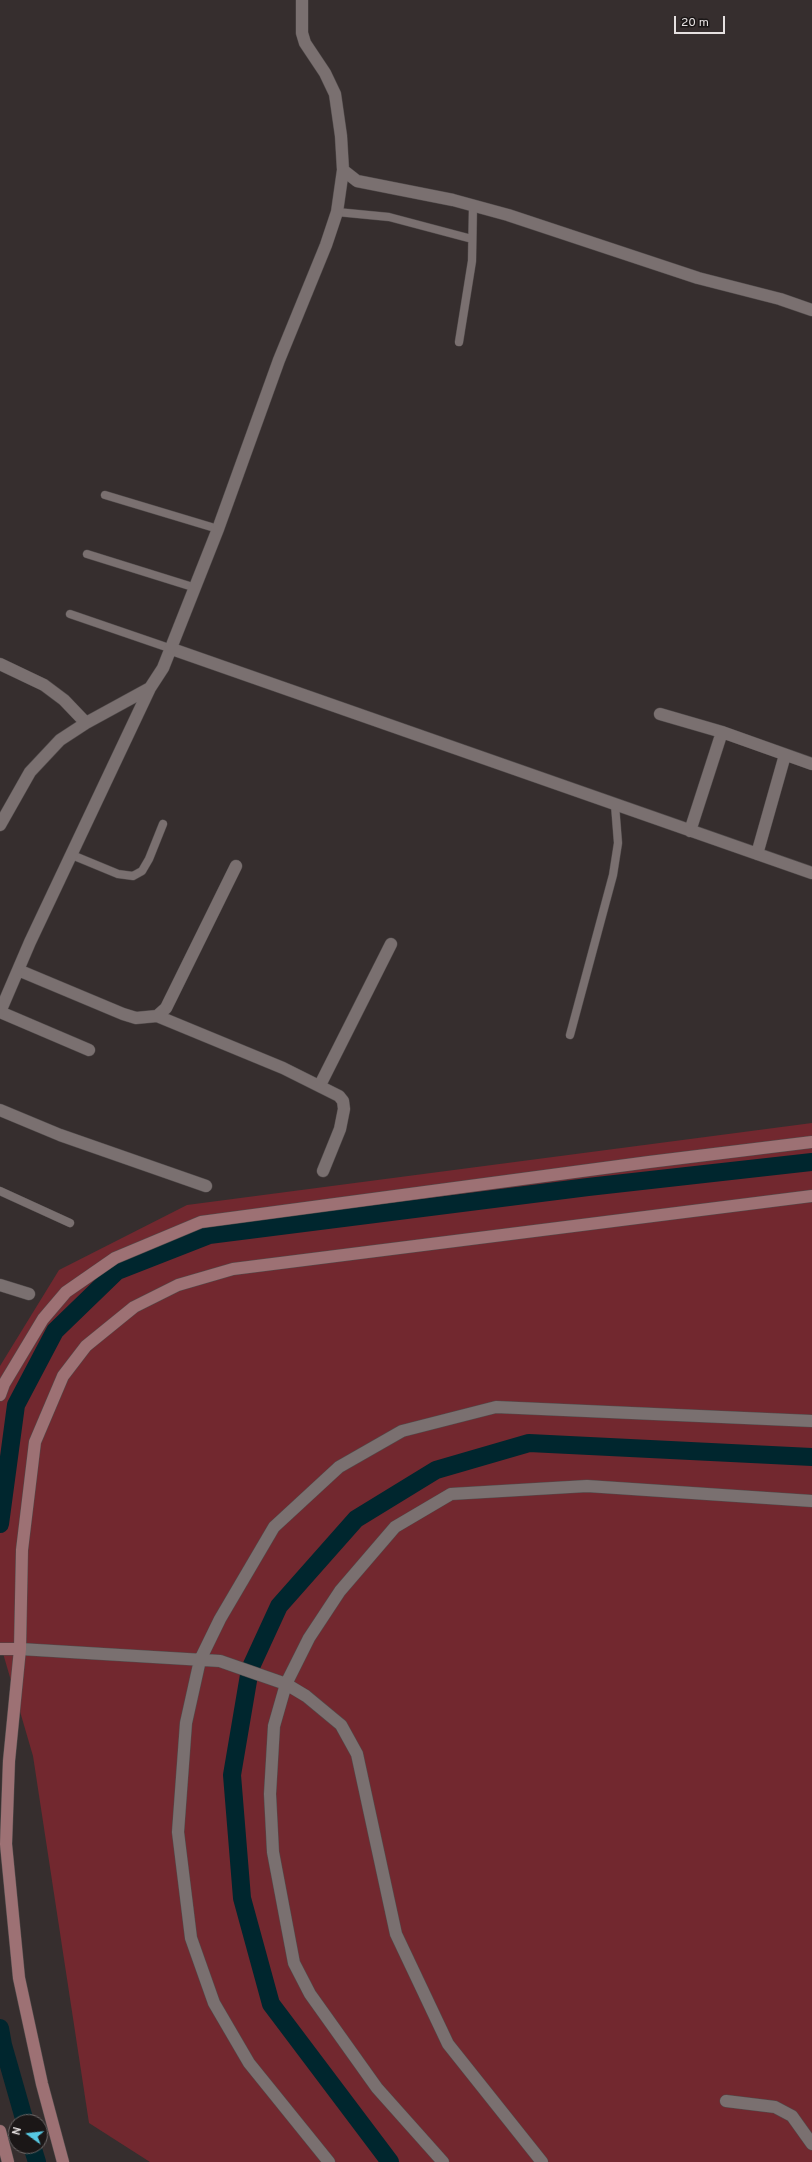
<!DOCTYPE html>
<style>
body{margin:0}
#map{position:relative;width:812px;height:2162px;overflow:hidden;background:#362e2e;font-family:Overpass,sans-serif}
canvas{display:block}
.north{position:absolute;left:8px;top:2114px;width:40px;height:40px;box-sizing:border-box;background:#1b1717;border:1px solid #6c6767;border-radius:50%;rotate:285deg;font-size:11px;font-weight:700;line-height:16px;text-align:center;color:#e5e0e0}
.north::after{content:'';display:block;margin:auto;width:14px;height:18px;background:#57c9e3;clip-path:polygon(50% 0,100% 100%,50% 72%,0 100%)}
.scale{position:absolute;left:674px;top:16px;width:51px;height:18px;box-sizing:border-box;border:2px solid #e5e0e0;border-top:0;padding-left:5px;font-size:12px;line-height:14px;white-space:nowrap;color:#e5e0e0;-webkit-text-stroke:3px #1b1717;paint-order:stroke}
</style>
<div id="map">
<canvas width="812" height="2162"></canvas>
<div class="north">N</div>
<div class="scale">20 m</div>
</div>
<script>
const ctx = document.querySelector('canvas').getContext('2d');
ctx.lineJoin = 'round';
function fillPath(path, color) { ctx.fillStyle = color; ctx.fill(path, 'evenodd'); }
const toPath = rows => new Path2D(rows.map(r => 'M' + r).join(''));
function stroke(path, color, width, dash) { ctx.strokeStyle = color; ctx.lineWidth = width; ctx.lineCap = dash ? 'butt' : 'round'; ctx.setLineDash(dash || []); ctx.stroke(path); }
const green = toPath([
 [812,1123,812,2162,150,2162,89,2123,33,1756,0,1643,0,1366,59,1270,187,1205]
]);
const canal = toPath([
 [0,1524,16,1405,55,1331,117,1271,209,1235,588,1187,812,1162],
 [0,2028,3,2045,25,2122],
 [32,2146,37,2162],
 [390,2162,271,2004,242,1898,232,1775,250,1669,279,1606,356,1519,436,1470,529,1443,812,1457]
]);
const lane = toPath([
 [337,212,389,217,472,239],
 [459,342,472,261,473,205],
 [105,495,218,529],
 [87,554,196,588],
 [70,614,172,649],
 [72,855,118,874,133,876,142,871,149,859,163,824],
 [570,1035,613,875,618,843,615,805],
 [0,1191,70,1223]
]);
const street = toPath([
 [343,170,357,181,453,200,508,215,698,278,780,299,812,310],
 [172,649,812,873],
 [0,664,44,685,64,700,86,723],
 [660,714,722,732,812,764],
 [0,825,30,772,60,740,86,723,150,688,163,668,218,529,279,360,326,245,337,212,343,170,341,136,335,94,325,73,305,43,302,33,302,0],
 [690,831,722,732],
 [757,854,785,755],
 [18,970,123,1014,136,1018,157,1016,166,1008,236,866],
 [0,1012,30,942,150,688],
 [0,1012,89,1050],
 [157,1016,283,1068,339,1096,343,1101,344,1109,340,1129,323,1171],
 [320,1085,391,944],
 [0,1110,60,1135,206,1186],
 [0,1285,29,1294],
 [20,1649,220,1661,286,1684,306,1696,341,1725,357,1754,396,1934,448,2044,542,2162],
 [726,2101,775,2107,792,2116,812,2144],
 [329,2162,249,2063,214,2003,191,1938,178,1832,186,1723,200,1660,220,1619,274,1527,339,1467,402,1431,496,1407,812,1421],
 [443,2162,377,2088,310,1994,294,1963,273,1852,270,1794,274,1726,286,1684,309,1638,340,1591,395,1527,451,1494,587,1486,812,1501]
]);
const secondary = toPath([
 [0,1395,4,1384,43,1319,66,1292,115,1258,201,1222,649,1162,812,1142],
 [0,1649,20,1649],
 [0,2131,8,2162],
 [63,2162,42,2084,19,1978,6,1844,9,1761,20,1649,22,1550,35,1442,63,1376,86,1346,134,1307,178,1285,233,1269,812,1196]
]);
fillPath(green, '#72282f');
stroke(canal, '#00262e', 18);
stroke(lane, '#514b4b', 9);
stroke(street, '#514b4b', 13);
stroke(secondary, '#514b4b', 13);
stroke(lane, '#7a7070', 8);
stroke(street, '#7a7070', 12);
stroke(secondary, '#9d7174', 12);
</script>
